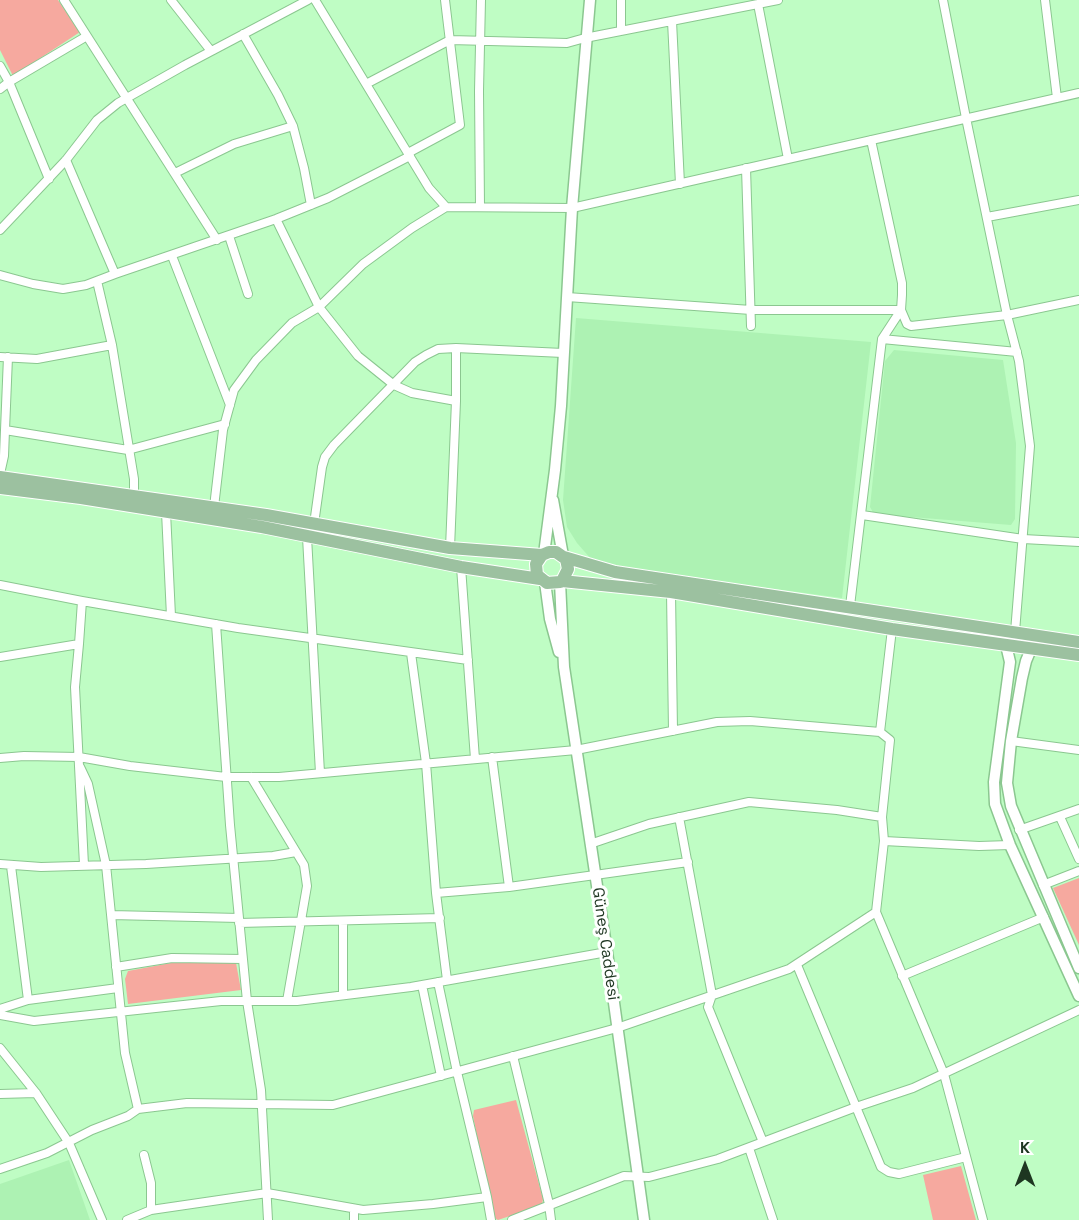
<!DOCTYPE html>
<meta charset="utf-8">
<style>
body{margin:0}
#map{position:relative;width:1079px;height:1220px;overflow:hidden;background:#bffdc4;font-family:"Space Grotesk",sans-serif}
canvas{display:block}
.north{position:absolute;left:995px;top:1136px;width:60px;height:60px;-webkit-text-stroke:4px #fff;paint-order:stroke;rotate:0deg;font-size:16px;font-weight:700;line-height:24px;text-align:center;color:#1e3621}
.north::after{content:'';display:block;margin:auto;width:21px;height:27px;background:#1e3621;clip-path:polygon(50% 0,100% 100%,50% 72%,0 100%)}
</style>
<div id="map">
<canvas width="1079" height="1220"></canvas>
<div class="north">K</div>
</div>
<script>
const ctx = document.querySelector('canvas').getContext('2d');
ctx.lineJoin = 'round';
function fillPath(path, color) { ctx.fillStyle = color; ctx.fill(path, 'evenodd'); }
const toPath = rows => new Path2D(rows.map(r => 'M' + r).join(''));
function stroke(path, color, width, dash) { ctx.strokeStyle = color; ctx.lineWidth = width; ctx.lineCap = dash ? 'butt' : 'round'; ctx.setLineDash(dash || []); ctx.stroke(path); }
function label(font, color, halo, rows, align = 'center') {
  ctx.font = font + ' "Space Grotesk",sans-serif'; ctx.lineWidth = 6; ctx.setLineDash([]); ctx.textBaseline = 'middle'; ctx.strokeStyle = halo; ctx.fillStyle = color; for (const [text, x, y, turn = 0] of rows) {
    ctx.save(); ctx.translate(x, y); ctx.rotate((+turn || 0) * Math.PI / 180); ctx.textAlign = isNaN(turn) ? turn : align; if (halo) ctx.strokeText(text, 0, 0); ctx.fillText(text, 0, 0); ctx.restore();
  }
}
const built = toPath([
 [576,318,871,342,842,598,640,571,591,559,577,543,567,527,563,500],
 [894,350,1003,360,1016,443,1015,519,1011,525,874,514,870,507,885,361],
 [69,1160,90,1220,0,1220,0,1184]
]);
const green = toPath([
 [0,0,58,0,80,32,13,76,0,50],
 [1079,878,1079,945,1053,888],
 [171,963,236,963,241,990,128,1004,125,979,128,971],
 [516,1100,543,1199,542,1205,498,1220,493,1217,473,1116,474,1110],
 [961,1166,976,1220,933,1220,923,1175]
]);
const street = toPath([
 [64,0,217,240],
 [171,0,211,51],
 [315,0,429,188,446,207,572,208,1079,93],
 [943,0,966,118,1007,315,1019,361,1030,446,1015,632],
 [1045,0,1057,98],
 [758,4,788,159],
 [672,21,680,184],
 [621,31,621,0],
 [243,34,278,95,293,126,304,168,311,205],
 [0,66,9,82,49,179],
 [366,84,450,40,567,43,585,38,778,0],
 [0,89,9,82,87,36],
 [408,153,460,125,445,0],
 [66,160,115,274],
 [746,168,751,326],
 [175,173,234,144,293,126],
 [480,207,479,91,481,0],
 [987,217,1079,200],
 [276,219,319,307,358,356,394,385,412,393,456,401],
 [0,230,66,160,97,120,118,103,185,65,308,0],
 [229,236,248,294],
 [172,256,230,405],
 [0,275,33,284,63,289,86,285,115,274,276,219,328,198,410,156],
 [97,281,112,345,134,479,134,496],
 [567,297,751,310,901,310,907,324,911,326,1007,315,1079,300],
 [882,339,1017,352],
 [0,357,37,359,112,345],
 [8,357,5,430,128,450,225,424],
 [0,474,4,456,5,430],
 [214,507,223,430,234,390,256,360,292,323,319,307,363,264,412,228,446,207],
 [166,512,171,616],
 [862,515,1023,539,1079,542],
 [314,524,322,467,325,457,334,445,415,362,426,355,438,349,456,348,563,353],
 [307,537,320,773],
 [450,548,456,401,456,348],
 [461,567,475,759],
 [0,585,82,601,238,628,468,660],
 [671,592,673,731],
 [850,606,882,339,901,310,902,295,902,283,871,140],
 [216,624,230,825,247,1001,261,1090,268,1220],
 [79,644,75,687,84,865],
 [411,653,426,763,436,893,447,980],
 [0,657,79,644,82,601],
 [1011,741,1079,750],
 [492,757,509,887],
 [0,758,24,756,79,757,130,766,226,777,279,777,576,750,717,722,750,721,880,732],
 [80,767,88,784,106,865,125,1053,138,1109],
 [251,777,304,865,307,886,287,1001],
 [679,817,712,995,708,1007,763,1142],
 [1060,817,1079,859],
 [1019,830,1079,809],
 [884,841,979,846,1010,845],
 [590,844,649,824,749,802,837,810,882,817],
 [0,864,41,867,146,864,273,856,296,852],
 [11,866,28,1000],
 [1043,885,1079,871],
 [436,893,509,887,688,862],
 [876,912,884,841,882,817,890,740,880,732,892,629],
 [111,915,239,918],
 [343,921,343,995],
 [239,923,440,918],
 [797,965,881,1167,889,1172,899,1174,966,1157],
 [116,967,172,958,243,959],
 [902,976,1044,917],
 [422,985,441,1076],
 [0,1009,28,1000,118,988],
 [0,1015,34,1021,221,1001,297,1001,411,987,607,952],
 [0,1048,36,1093,69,1143,102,1220],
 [513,1056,549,1204,551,1220],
 [0,1094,36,1093],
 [749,1148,773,1220],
 [144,1155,151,1183,151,1210],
 [0,1169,47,1153,92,1130,128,1116,138,1109,187,1103,333,1105,617,1028,789,969,876,912,944,1074,983,1220],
 [487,1197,491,1220],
 [127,1220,151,1210,267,1193,363,1210,433,1204,487,1197,457,1072,438,982],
 [354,1220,354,1210],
 [512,1220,624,1176,649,1177,718,1159,856,1107,913,1088,1079,1010]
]);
const secondary = toPath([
 [553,500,563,556],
 [544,554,555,470,561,406,572,208,590,0],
 [562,581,560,582,564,667,607,952,644,1220],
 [545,582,550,619,559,652],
 [1006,645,1010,662,994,782,995,804,1010,845,1079,996],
 [1031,649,1026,661,1022,678,1011,741,1007,783,1011,806,1079,968]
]);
const primary = toPath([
 [0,477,266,515,450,548,542,555],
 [0,488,81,498,262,527,461,567,540,579],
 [564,557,615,572,1079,642],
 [562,581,671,592,892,629,1079,655],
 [560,582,547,583,537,575,536,564,542,555,549,552,556,552,566,559,568,569,562,581]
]);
const streetNames = [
 ["Güneş Caddesi",605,944,82]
];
fillPath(built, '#adf2b3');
fillPath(green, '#f6a99f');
stroke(street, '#8bc790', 10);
stroke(secondary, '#8bc790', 13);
stroke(primary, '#fff', 14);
stroke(street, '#fff', 8);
stroke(secondary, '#fff', 10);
stroke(primary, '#9cc1a0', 12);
label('16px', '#1e3621', '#fff', streetNames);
</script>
